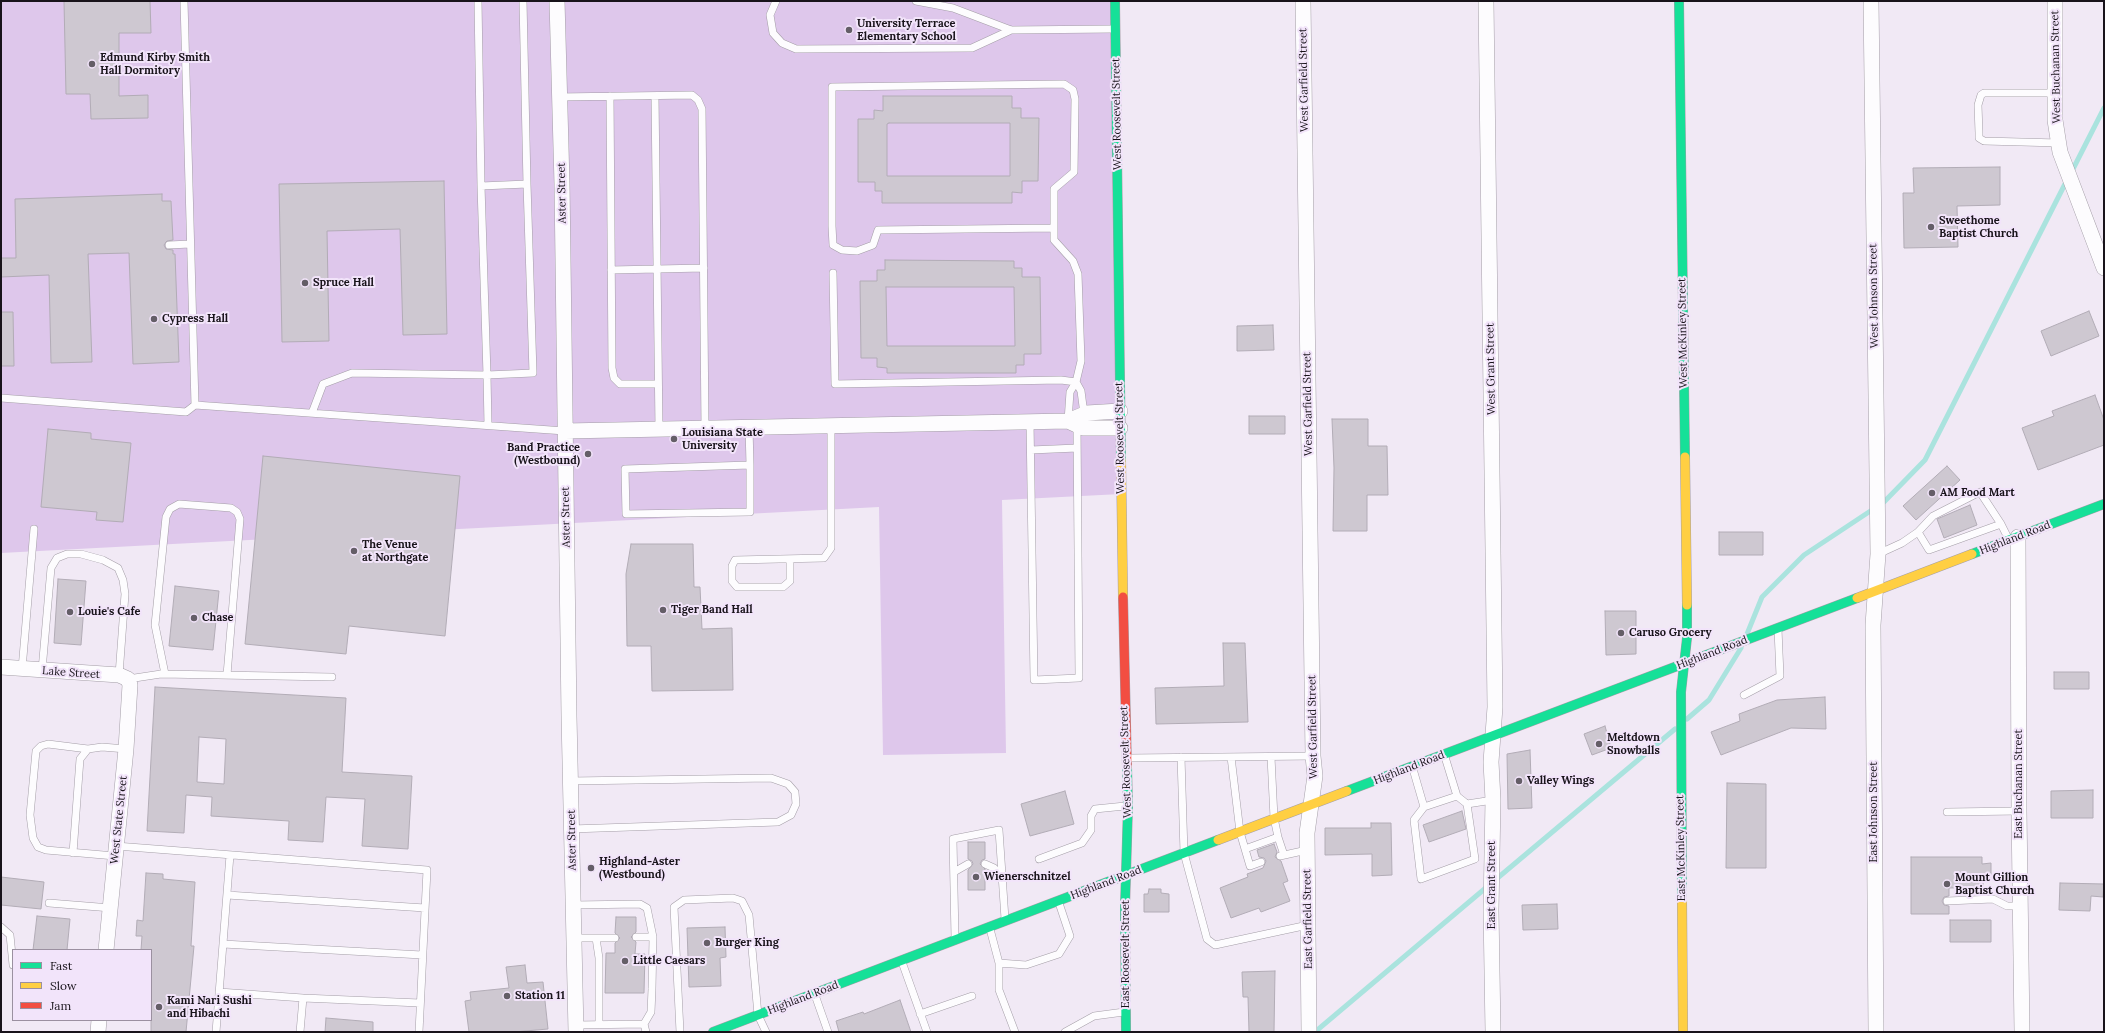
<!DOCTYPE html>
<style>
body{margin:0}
#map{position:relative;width:2105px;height:1033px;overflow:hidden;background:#f1e9f5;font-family:Lora,serif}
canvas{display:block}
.frame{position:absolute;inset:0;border:2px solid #18131a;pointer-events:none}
.legend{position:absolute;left:12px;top:949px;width:140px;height:72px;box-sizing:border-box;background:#f2e4fa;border:1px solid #9b90a0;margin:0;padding:5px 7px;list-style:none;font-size:12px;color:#18131a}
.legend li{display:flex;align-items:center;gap:8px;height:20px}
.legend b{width:20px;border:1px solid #9b90a0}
</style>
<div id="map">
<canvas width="2105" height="1033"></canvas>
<div class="frame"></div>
<ul class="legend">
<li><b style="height:5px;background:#16e098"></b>Fast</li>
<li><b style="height:5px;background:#ffcf43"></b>Slow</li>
<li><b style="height:5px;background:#f24e42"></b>Jam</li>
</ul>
</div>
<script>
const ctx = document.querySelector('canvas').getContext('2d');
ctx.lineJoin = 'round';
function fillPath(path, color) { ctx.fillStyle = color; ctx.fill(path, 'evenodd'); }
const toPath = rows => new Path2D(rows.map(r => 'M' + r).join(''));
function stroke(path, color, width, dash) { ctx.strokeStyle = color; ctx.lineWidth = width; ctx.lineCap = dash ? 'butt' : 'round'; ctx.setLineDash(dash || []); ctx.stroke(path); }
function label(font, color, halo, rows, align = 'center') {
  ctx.font = font + ' Lora,serif'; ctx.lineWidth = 4; ctx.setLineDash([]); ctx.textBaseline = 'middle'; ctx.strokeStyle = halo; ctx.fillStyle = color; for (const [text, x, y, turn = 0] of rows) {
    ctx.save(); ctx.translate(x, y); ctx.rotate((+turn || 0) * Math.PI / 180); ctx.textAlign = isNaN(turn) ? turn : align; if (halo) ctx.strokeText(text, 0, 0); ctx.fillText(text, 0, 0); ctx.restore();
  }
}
const green = toPath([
 [1,1,1116,1,1121,494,1002,500,1006,753,883,755,879,507,1,553]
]);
const stream = toPath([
 [2071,173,2104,108],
 [1747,634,1762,597,1804,555,1884,502,1925,460,2067,180],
 [1687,719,1709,700,1741,648],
 [1494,881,1675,729],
 [1315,1032,1488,886]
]);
const building = toPath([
 [64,1,150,1,151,33,119,33,119,96,148,95,148,118,91,119,90,94,66,94,64,1],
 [883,96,1012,96,1012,108,1021,108,1021,118,1039,118,1038,181,1022,181,1022,193,1012,192,1012,203,882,203,882,191,875,191,875,182,858,182,858,119,874,119,874,110,883,111,883,96],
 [889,123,1010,123,1010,176,887,176,887,124,889,123],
 [2000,167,2000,205,1957,206,1958,247,1904,248,1903,193,1914,193,1913,168,2000,167],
 [444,181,447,334,403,335,400,229,327,231,329,341,282,342,279,184,444,181],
 [162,194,162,201,171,201,173,240,167,241,164,245,166,249,173,250,173,254,175,254,179,362,133,364,129,253,88,254,92,362,51,363,49,275,1,277,1,258,16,258,15,199,162,194],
 [885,260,1014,261,1014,268,1022,268,1022,277,1040,277,1041,354,1024,354,1024,365,1016,365,1016,373,887,373,887,368,877,367,877,358,861,358,860,281,877,281,877,270,885,270,885,260],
 [886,287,1014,287,1015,346,887,346,886,287],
 [2089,311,2099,336,2051,356,2041,331,2089,311],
 [1,312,13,312,14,366,1,366,1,312],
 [1273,325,1274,350,1237,351,1237,326,1273,325],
 [2095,395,2104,420,2104,445,2038,470,2022,428,2054,416,2052,411,2095,395],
 [1249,416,1285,416,1285,434,1249,434,1249,416],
 [1332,419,1368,419,1368,446,1387,446,1388,495,1367,495,1367,531,1333,531,1334,468,1332,419],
 [48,429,91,433,91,439,131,443,123,522,96,520,97,512,41,507,48,429],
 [263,456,460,476,445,636,349,626,346,654,245,644,263,456],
 [1947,466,1960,480,1916,520,1903,506,1947,466],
 [1970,505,1977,525,1944,538,1937,519,1970,505],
 [1719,532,1763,532,1763,555,1719,555,1719,532],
 [631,544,693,544,694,587,700,587,702,629,732,628,733,690,652,691,651,646,627,646,626,574,631,544],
 [58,579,86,581,81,645,54,643,58,579],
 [175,586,219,591,213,650,169,646,175,586],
 [1605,611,1636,611,1636,654,1606,655,1605,611],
 [1223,643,1245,643,1248,722,1156,724,1155,688,1224,686,1223,643],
 [2054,672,2089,672,2089,689,2054,689,2054,672],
 [155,687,346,698,342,772,412,776,408,849,362,846,365,799,326,797,323,842,288,840,289,821,211,816,212,797,186,795,184,833,147,831,155,687],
 [199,737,226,739,224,784,197,782,199,737],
 [1825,697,1826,729,1791,728,1721,755,1711,732,1740,721,1739,714,1777,700,1825,697],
 [1605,726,1611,748,1592,755,1584,734,1605,726],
 [1530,750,1532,808,1508,809,1507,754,1530,750],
 [1727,783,1766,784,1766,868,1726,868,1727,783],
 [2093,790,2093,818,2051,818,2051,791,2093,790],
 [1065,791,1074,824,1030,836,1021,804,1065,791],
 [1462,811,1466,829,1429,842,1423,825,1462,811],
 [1371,823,1391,823,1392,875,1372,876,1372,854,1325,855,1325,828,1371,828,1371,823],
 [968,842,985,842,985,859,982,860,980,864,985,869,985,890,968,890,968,870,973,864,972,861,968,859,968,842],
 [1274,844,1277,852,1275,857,1281,861,1288,881,1283,883,1290,901,1261,912,1259,908,1231,918,1220,888,1248,877,1247,874,1263,868,1266,861,1264,858,1259,857,1257,850,1274,844],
 [1911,857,1982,857,1982,864,1991,863,1991,880,1983,880,1983,887,1949,888,1949,896,1944,897,1942,901,1944,905,1949,906,1949,914,1911,914,1911,857],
 [146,873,163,874,163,879,195,882,191,946,194,946,186,1032,151,1032,151,950,141,950,142,936,136,936,137,920,143,921,146,873],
 [1,877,44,882,41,909,1,905,1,877],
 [2060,883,2104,884,2103,897,2091,896,2090,911,2059,910,2060,883],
 [1149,889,1161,889,1161,893,1169,894,1169,912,1144,912,1144,894,1148,894,1149,889],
 [1557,904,1558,929,1523,930,1522,905,1557,904],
 [37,916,70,919,67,950,33,950,37,916],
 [616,917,636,917,636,932,631,937,636,942,635,954,645,954,644,993,605,993,606,953,615,953,615,943,620,938,615,933,616,917],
 [1950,920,1991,920,1991,942,1950,942,1950,920],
 [725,927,726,957,720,958,721,986,689,987,687,928,725,927],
 [525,965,527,983,543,982,548,1029,514,1032,469,1032,465,1001,471,1000,470,992,509,988,506,967,525,965],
 [1275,971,1274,1032,1249,1032,1248,997,1243,997,1242,972,1275,971],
 [900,1000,911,1032,839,1032,836,1021,863,1012,864,1014,900,1000],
 [326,1018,373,1022,373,1032,325,1032,326,1018]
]);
const lane = toPath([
 [184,1,195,405],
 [478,1,481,186],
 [523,1,527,184],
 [776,1,770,15,773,33,782,43,796,49,972,48,1011,30],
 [916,1,953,8,1011,30,1113,29],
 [2055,93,1984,93,1981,95,1978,105,1979,133,1979,138,1984,141,2059,143],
 [610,96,612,368,614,378,620,384,658,384],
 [655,96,659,429],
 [559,97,692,95,698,100,702,109,705,428],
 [527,184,533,373,487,375,481,186,527,184],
 [169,245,190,244],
 [611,270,704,268],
 [833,273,835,384,1061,380,1076,382,1081,361,1078,274,1073,261,1054,240,1054,189,1074,172,1075,99,1073,90,1064,84,832,87,832,226,833,245,842,250,857,251,873,245,878,230,1054,228],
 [1,398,186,412,195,405,565,431],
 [312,413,323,384,352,373,487,375,488,425],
 [1068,421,1070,392,1076,382,1081,391,1084,414],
 [1030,422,1034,680,1079,678,1077,426],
 [749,427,750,465,750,512,626,514,625,469,750,465],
 [1031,450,1077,448],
 [1918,532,1929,550,2001,524],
 [1878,554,1902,543,1918,532,1933,516,1980,492,2001,524,2008,538],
 [790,559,790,581,783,587,737,587,732,581,732,566,735,560,824,558,831,548,831,426],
 [22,669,34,529],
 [42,670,51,568,57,558,67,554,81,554,103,560,118,568,123,580,125,594,119,675],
 [165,674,155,625,166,517,170,509,179,504,231,508,237,512,240,519,227,675],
 [128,679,161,674,332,677],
 [1744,695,1780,676,1778,629],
 [88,749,48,744,41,746,36,751,30,815,33,838,38,847,46,850,115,856],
 [1181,757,1184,853,1207,939,1215,945,1308,925],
 [1231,757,1240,832,1250,866,1261,862],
 [1271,757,1274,818,1278,837],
 [1445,757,1457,796,1467,804,1475,859,1421,879,1414,820,1424,807,1457,796],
 [1129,758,1313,756],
 [1413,769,1424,807],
 [570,781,771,778,788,784,795,792,796,804,791,815,778,822,571,829],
 [1467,804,1493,800],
 [1947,812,2019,811],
 [116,846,427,870,419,1032],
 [1245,849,1278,837,1284,855],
 [73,853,80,759,88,749,102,747,126,749],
 [1280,856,1307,850],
 [1039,859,1082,843,1091,830,1091,816,1095,809,1125,806],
 [985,864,994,868,1003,877],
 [954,872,968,864],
 [227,895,425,908],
 [1947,901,1993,899,2007,906,2020,906],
 [49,903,111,908],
 [573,905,640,904,647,908,653,937,652,989,651,1012,644,1024],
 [1,927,10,935,13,965],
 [990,929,999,963,999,990,1015,1032],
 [636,937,653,937],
 [574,938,615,938],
 [596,938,599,958,599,1024],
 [955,938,953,839,999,830,1005,919],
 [223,944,422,955],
 [902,962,927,1032],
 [999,963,1026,965,1059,954,1070,936,1059,903],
 [219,992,303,998],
 [815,995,828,1032],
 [920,1014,972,996],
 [576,1025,644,1024,646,1032],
 [216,1032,230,855],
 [300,1032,303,998,420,1003],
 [680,1032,674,907,684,900,733,898,742,901,749,915,758,1015,766,1032],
 [1065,1032,1094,1016,1124,1012]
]);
const street = toPath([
 [557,1,562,184,569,716,576,1032],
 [1303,1,1313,756,1315,776,1307,833,1309,1032],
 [1486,1,1495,707,1491,762,1493,800,1491,910,1493,1032],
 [1871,1,1878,554,1873,625,1876,1032],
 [2055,1,2055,120,2060,152,2104,268],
 [1068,421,1083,428,1120,428],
 [565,431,1068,421,1087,413,1120,411],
 [2018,537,2019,811,2022,1032],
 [1,667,119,675,128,679,130,685,126,749,106,950],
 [98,1032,99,1020]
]);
const fast = toPath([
 [1115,1,1121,460],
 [1679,1,1685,457],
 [1972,554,2104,504],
 [1347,791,1857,598],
 [1682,898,1681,692,1687,638,1687,605],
 [713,1032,1218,840],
 [1126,1032,1125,907,1128,806,1127,767]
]);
const slow = toPath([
 [1685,457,1687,605],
 [1121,460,1123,597],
 [1857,598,1972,554],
 [1218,840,1347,791],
 [1682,898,1683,1032]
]);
const jam = toPath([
 [1123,597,1127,767]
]);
const markers = [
 [849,30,4,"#645e67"],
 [92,64,4,"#645e67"],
 [1931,227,4,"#645e67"],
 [305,283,4,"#645e67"],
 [154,319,4,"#645e67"],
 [674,439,4,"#645e67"],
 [588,454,4,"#645e67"],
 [1932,493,4,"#645e67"],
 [354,551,4,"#645e67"],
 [663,610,4,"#645e67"],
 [70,612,4,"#645e67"],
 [194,618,4,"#645e67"],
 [1621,633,4,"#645e67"],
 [1599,744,4,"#645e67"],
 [1519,781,4,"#645e67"],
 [591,868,4,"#645e67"],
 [976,877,4,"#645e67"],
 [1947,884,4,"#645e67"],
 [707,943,4,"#645e67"],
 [625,961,4,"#645e67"],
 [507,996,4,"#645e67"],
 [159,1007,4,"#645e67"]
];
const poiNames = [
 ["University Terrace",857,24],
 ["Elementary School",857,37],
 ["Edmund Kirby Smith",100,58],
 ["Hall Dormitory",100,71],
 ["Sweethome",1939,221],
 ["Baptist Church",1939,234],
 ["Spruce Hall",313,283],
 ["Cypress Hall",162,319],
 ["Louisiana State",682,433],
 ["University",682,446],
 ["Band Practice",580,448,"right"],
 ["(Westbound)",580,461,"right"],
 ["AM Food Mart",1940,493],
 ["The Venue",362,545],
 ["at Northgate",362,558],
 ["Tiger Band Hall",671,610],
 ["Louie's Cafe",78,612],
 ["Chase",202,618],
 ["Caruso Grocery",1629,633],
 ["Meltdown",1607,738],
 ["Snowballs",1607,751],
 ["Valley Wings",1527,781],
 ["Highland-Aster",599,862],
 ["(Westbound)",599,875],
 ["Wienerschnitzel",984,877],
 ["Mount Gillion",1955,878],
 ["Baptist Church",1955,891],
 ["Burger King",715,943],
 ["Little Caesars",633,961],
 ["Station 11",515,996],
 ["Kami Nari Sushi",167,1001],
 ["and Hibachi",167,1014]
];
const streetNames = [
 ["West Buchanan Street",2056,67,-91],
 ["West Garfield Street",1304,80,-91],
 ["West Roosevelt Street",1117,114,-91],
 ["Aster Street",562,193,-91],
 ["West Johnson Street",1874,296,-91],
 ["West McKinley Street",1683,333,-91],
 ["West Grant Street",1491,369,-91],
 ["West Garfield Street",1308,404,-91],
 ["West Roosevelt Street",1120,438,-91],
 ["Aster Street",566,517,-91],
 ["Highland Road",2015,538,-21],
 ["Highland Road",1712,653,-21],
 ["Lake Street",71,673,4],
 ["West Garfield Street",1313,727,-91],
 ["West Roosevelt Street",1126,762,-92],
 ["Highland Road",1409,768,-21],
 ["East Buchanan Street",2019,784,-90],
 ["East Johnson Street",1874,812,-90],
 ["West State Street",119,820,-84],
 ["Aster Street",572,840,-91],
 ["East McKinley Street",1681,848,-91],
 ["Highland Road",1106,883,-21],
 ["East Grant Street",1492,885,-90],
 ["East Garfield Street",1308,919,-91],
 ["East Roosevelt Street",1126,954,-90],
 ["Highland Road",803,998,-21]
];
fillPath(green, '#dec7eb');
stroke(stream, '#aae3de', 5);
fillPath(building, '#cec8d1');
stroke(building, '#b2acb6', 1);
stroke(lane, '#a49ea7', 8);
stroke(street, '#a49ea7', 16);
stroke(fast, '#a49ea7', 10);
stroke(slow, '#a49ea7', 10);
stroke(jam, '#a49ea7', 10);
stroke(lane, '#fdfcfe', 7);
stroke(street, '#fdfcfe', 15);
stroke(fast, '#16e098', 9);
stroke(slow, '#ffcf43', 9);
stroke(jam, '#f24e42', 9);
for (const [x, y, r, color] of markers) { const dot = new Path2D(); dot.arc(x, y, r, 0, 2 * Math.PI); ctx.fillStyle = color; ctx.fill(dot); stroke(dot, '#f2e4fa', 1.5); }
label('bold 11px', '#18131a', '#f2e4fa', poiNames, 'left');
label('11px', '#18131a', '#f2e4fa', streetNames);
</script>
